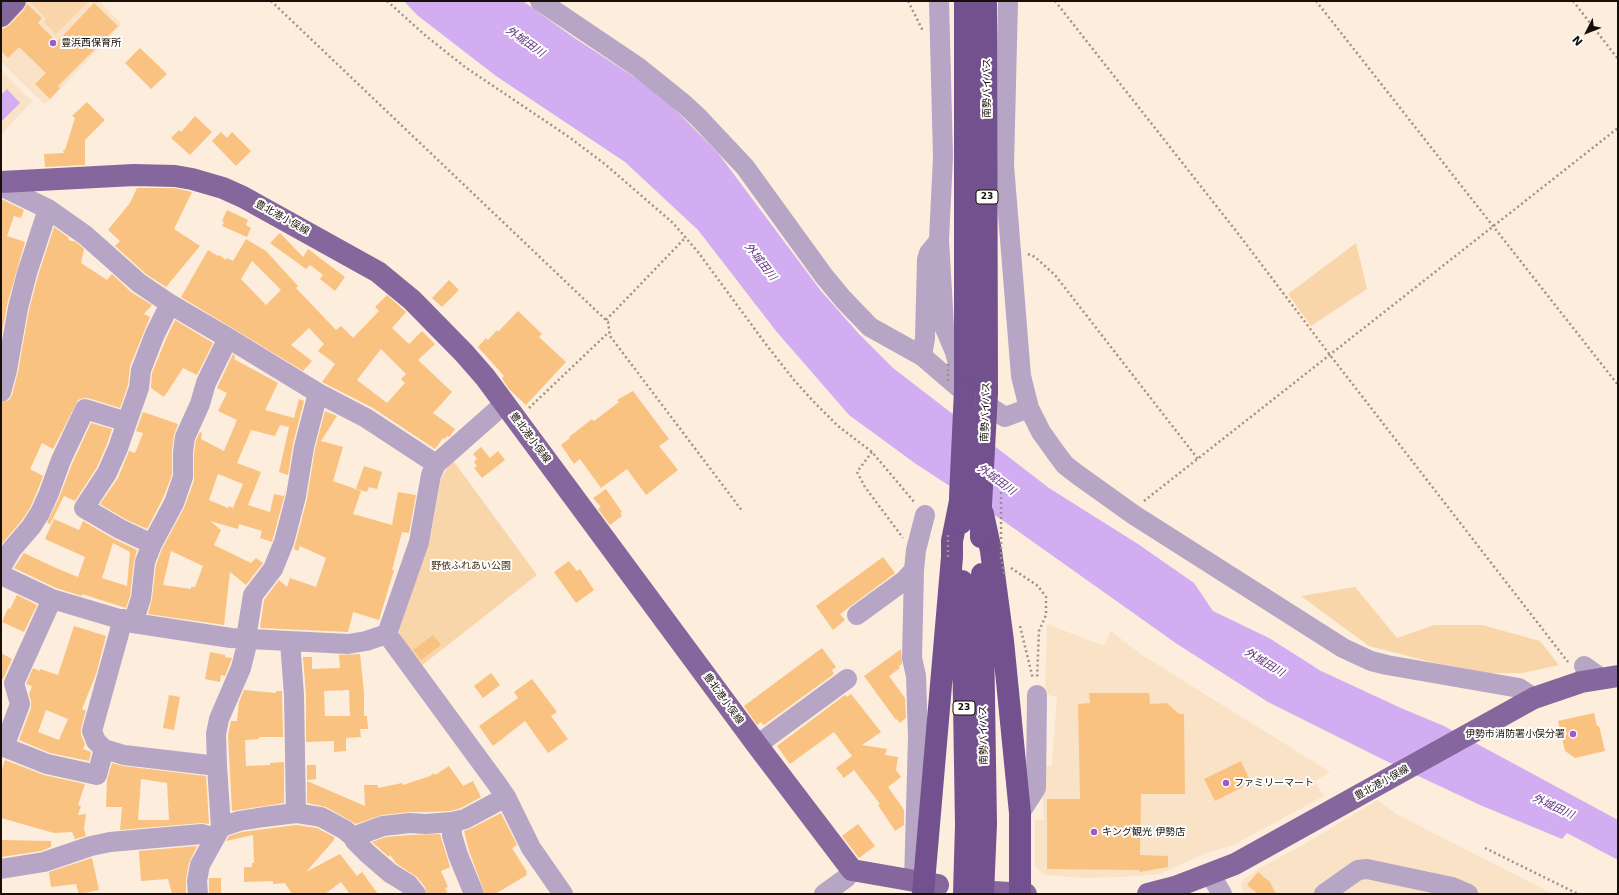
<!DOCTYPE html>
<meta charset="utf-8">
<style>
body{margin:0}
#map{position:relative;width:1619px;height:895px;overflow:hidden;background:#fceddc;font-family:"DejaVu Sans",sans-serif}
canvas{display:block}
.frame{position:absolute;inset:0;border:2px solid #180f06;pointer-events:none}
.north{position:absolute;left:1567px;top:12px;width:40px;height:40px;-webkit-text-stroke:3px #fdfdfd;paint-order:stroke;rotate:228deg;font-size:11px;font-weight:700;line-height:16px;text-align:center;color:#180f06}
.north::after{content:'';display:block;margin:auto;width:14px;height:18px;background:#180f06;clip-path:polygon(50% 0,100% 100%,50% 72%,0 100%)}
</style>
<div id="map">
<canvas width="1619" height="895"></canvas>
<div class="frame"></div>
<div class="north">N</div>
</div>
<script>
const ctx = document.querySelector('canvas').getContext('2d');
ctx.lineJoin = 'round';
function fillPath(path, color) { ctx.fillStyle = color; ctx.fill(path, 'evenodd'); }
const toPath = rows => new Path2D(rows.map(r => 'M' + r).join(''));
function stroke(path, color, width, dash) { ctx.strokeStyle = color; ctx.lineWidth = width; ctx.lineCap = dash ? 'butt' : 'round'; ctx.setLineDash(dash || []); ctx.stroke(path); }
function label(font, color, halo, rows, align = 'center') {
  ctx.font = font + ' "DejaVu Sans","Noto Sans JP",sans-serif'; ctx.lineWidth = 4; ctx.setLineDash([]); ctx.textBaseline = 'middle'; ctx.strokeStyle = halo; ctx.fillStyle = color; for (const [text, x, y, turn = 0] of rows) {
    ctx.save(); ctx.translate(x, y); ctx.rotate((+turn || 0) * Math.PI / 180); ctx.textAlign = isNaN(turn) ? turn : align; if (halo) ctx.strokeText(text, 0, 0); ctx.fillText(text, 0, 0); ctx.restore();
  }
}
const built = toPath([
 [24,1,99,1,122,24,45,105,1,62,1,24],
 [1,70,32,101,1,135],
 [1047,624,1104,646,1111,631,1142,655,1330,772,1315,781,1324,796,1231,846,1206,853,1160,874,1123,877,1085,878,1045,875,1035,867,1035,820,1044,820,1041,767,1052,765,1057,697,1045,694],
 [1377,800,1398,815,1553,894,1240,894,1243,891,1241,885,1243,880,1260,868,1305,844]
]);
const green = toPath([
 [31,1,89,1,56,34,44,22,46,19,30,2],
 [1356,243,1367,289,1311,326,1288,294],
 [452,459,537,575,421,666,400,636,399,630,430,539,441,479],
 [1355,587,1397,638,1434,625,1482,625,1540,641,1559,665,1523,673,1487,673,1431,662,1369,646,1301,596]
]);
const water = toPath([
 [404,1,523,1,573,37,659,93,718,153,821,291,859,334,893,368,1049,488,1138,544,1194,583,1213,611,1269,638,1321,671,1401,708,1444,726,1618,820,1618,860,1567,833,1562,839,1480,805,1382,759,1268,702,1177,644,1005,522,916,464,849,415,776,331,698,230,625,162,496,76,417,15],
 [7,89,20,103,1,122,1,95]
]);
const building = toPath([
 [94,3,118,26,58,86,60,88,50,99,35,84,46,73,19,47,8,58,1,51,1,30,10,25,24,10,27,4,42,18,38,23,57,42],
 [140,48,167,74,151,89,125,63],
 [87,102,105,120,85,140,85,165,45,167,44,154,64,153,63,150,65,150,75,118,72,116],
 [195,116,212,132,190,155,171,138,179,130,181,132],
 [221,132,227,138,232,132,251,151,236,166,212,141],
 [137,188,174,188,192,192,174,229,200,246,166,287,146,274,115,246,120,241,108,230,130,203],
 [1,199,24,210,21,218,14,216,7,236,25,242,7,305,1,338],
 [227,210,248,220,246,225,251,228,247,237,222,226,224,222,222,221],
 [54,227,69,238,68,240,76,242,84,249,81,263,107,280,112,274,131,292,152,305,144,314,150,317,130,366,128,385,120,408,88,398,83,398,78,400,53,449,42,443,30,469,43,476,38,489,30,508,22,520,1,545,1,403,9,400,12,395,18,372,29,310,38,276],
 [280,233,303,257,308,249,345,277,335,291,320,279,323,275,310,265,306,269,270,243],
 [246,239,266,251,298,286,296,288,336,330,341,326,353,338,379,311,375,307,387,295,406,312,392,328,409,344,422,331,435,344,418,360,452,392,433,413,455,429,450,436,449,437,447,436,445,439,443,438,435,449,373,408,322,382,335,364,318,351,324,344,309,328,291,345,312,361,303,371,181,297,208,250,218,256,219,255,226,260,227,258,233,261],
 [252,261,281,290,266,305,241,279],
 [381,349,406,374,401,379,405,383,387,403,357,380],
 [449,280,459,290,442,307,432,298],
 [518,311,542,334,539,337,566,362,526,405,508,388,502,378,504,376,478,347,486,338,488,340,497,330,498,332],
 [175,320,213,343,197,375,183,368,164,397,151,388,152,373,166,339],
 [233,354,235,356,234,359,278,383,265,410,294,418,299,399,304,401,293,444,288,475,279,472,289,427,280,425,275,436,251,430,237,463,261,472,248,505,270,512,274,494,284,496,286,487,285,494,273,538,272,542,260,538,262,531,239,524,238,529,210,521,221,530,214,545,251,563,256,558,263,563,246,585,230,572,224,625,148,614,152,599,156,565,162,549,184,508,194,481,194,453,196,440,200,432,202,433,201,439,224,451,237,420,218,411,227,393,217,388],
 [218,474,243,484,233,508,229,506,228,508,209,500],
 [171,551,203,566,195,587,191,587,191,589,163,585],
 [633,391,669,439,659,446,678,470,646,495,627,469,601,488,580,459,574,464,561,445,570,438,569,437,592,419,594,421,619,402,617,400],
 [325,411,337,416,321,441,343,447,333,481,361,491,353,514,392,525,398,492,416,495,409,533,402,532,392,570,394,570,379,620,353,612,348,632,260,628,264,600,279,580,287,587,290,578,316,587,326,558,300,546,298,551,294,549,307,499,315,449],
 [143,412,178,424,174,435,172,450,172,475,163,498,147,529,125,519,100,504,118,478,129,451,135,453,143,433,136,431],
 [91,423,112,429,107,444,97,467,75,501,64,496,50,524,47,523,59,498,72,464],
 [481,447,490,458,498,451,505,460,482,478,474,468,477,466,474,462,477,459,473,454],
 [364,466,382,472,377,489,369,487,367,492,356,489],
 [606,489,622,512,620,513,622,516,610,525,598,509,601,507,593,498],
 [54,519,79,530,83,521,114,539,137,550,134,561,130,596,126,608,82,594,82,596,56,588,14,568,24,553,56,568,78,577,85,557,45,539],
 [113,543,130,552,127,586,102,578],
 [883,557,895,573,840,614,845,620,833,630,816,606],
 [569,561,577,571,580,569,594,590,576,603,554,572],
 [17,595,37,605,24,632,2,622,8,608,10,609],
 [74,626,106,636,96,674,82,709,86,711,81,728,81,735,85,744,83,749,91,752,89,761,50,753,19,740,31,708,31,701,29,694,32,686,26,684,33,668,40,671,40,669,58,675],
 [46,710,68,719,59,740,38,732],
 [433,635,441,645,421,660,413,650],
 [822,648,836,667,832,670,834,674,764,725,761,722,757,725,744,706],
 [901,649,902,664,899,666,900,668,889,676,905,698,906,718,900,723,897,719,896,720,864,676],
 [210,652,225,655,225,657,232,658,225,676,221,675,220,682,205,679],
 [1,653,12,659,3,679,1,678],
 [360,654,364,693,364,716,367,716,368,729,360,729,361,737,346,738,346,751,334,752,334,741,306,742,306,695,303,657,312,657,312,669,340,668,339,655],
 [349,690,350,716,325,716,324,691],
 [491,673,500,685,483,698,474,686],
 [532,679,557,712,551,716,568,739,548,753,525,721,493,746,479,726,518,698,514,692],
 [244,690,276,693,276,691,282,691,283,737,259,737,259,739,245,740,246,766,270,765,270,763,284,762,284,803,232,811,228,735,231,721,237,721,239,702],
 [1089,693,1149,693,1150,704,1167,703,1179,714,1184,714,1185,794,1141,794,1140,855,1168,856,1168,867,1140,872,1139,870,1047,869,1047,799,1080,799,1078,704,1090,703],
 [851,694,881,732,862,745,887,749,885,755,898,757,896,770,901,777,888,787,904,810,904,825,895,831,878,805,880,804,854,770,844,778,836,768,852,756,834,732,790,764,777,746,845,695,847,697],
 [169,695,180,697,174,730,163,728],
 [1594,713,1597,726,1599,726,1605,751,1575,758,1565,751,1558,721],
 [5,760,44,775,85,784,78,805,81,806,78,815,86,814,84,829,86,836,75,839,72,832,54,833,1,818,1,772],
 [1241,761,1250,781,1242,785,1243,787,1215,801,1204,779],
 [112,763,123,766,206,776,209,824,201,823,120,830,122,807,106,807,107,780],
 [141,779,167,783,169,820,138,820],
 [307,765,316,765,316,779,307,780],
 [449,766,463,786,473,781,481,797,461,808,450,811,426,812,409,812,382,815,356,824,326,807,307,803,307,781,365,806,364,785,378,785,378,788,402,783,403,785,430,776,434,773,435,775],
 [501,813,517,845,512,848,527,872,526,873,527,875,495,894,485,894,469,851,464,831,470,829],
 [858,824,875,846,859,858,842,836],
 [296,825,317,828,334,837,334,840,306,872,340,854,357,876,362,872,378,894,350,894,341,882,325,894,292,894,285,883,273,884,273,881,244,882,244,867,252,867,252,863,254,863,253,835,226,841,229,836,242,832],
 [440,834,450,867,441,871,448,887,445,888,448,894,427,894,425,887,417,877,397,864,390,855,389,857,372,842,386,837,410,835],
 [1,840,51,841,51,847,41,851,1,857],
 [197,846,189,863,186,879,186,894,172,894,168,879,141,881,139,851],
 [92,858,99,890,79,894,76,884,51,887,49,872],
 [1258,872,1270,882,1276,894,1258,894,1247,885],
 [209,878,221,878,221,894,209,894]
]);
const path = toPath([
 [271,1,608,322,610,336,743,512],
 [387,1,426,36,465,67,569,137,606,165,673,223,698,252,765,343,794,380,814,402,838,426,872,452,915,503],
 [908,1,923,31],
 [1055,1,1240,236,1330,355,1568,662],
 [1316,1,1618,385],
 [1573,1,1618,59],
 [1028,254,1035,257,1055,275,1198,459],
 [606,320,686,237],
 [529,408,609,332],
 [872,452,857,472,865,487,903,538],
 [1144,501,1618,128],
 [1011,568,1038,586,1046,597,1046,615,1039,631,1037,679],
 [1020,626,1033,679],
 [1485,848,1578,894]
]);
const minor = toPath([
 [540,1,638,67,684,104,698,117,745,167,824,276,843,299,870,327,922,356,957,386,1005,417,1029,408],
 [939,1,943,157,939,240,944,326,955,352,961,376],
 [1008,1,1004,165,1021,376,1029,408,1041,432,1056,453,1065,465,1078,475,1134,515,1343,648,1371,661,1387,665,1519,688,1534,698],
 [1,186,48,209,85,235,139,283,170,304,228,338,318,393,366,418,436,464],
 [922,356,925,338,927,260,929,253,938,242],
 [1,392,7,370,18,308,27,273,48,209],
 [127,422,118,448,107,473,84,508,120,529,152,544],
 [1,567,12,549,31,527,40,513,49,493,61,460,85,409,127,422,139,388,141,370,155,334,170,304],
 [1,575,52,599,133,623,231,638,348,644,366,641,387,634],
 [52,599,14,683,20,704,4,747,47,764,97,775,104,749,96,741,92,731,123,619],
 [857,615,905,580,914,570],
 [133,623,141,598,145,562,152,544,174,503,183,477,183,452,185,437,200,404,206,383,228,338],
 [387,634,497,784,506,797,531,848,563,894],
 [387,634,419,542,431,475,436,464,504,404],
 [290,641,294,695,296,813],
 [1584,666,1601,678],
 [757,745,847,679],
 [104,749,124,755,217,766],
 [1020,813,1036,788,1037,695],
 [452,822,452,835,458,855,474,894],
 [221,827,239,821,264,817,296,813,321,817,345,830,353,837,383,826,410,823,426,824,452,822,465,819,506,797],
 [353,837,355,841,368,854,390,873,408,884,416,894],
 [1,869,44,862,91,846,110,842,202,834,215,838],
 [1210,874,1222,894],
 [914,882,918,737,916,676,912,658,914,570,916,550,925,515],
 [198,894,197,881,200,865,221,827,217,766,216,734,219,719,241,668,246,648,246,638,253,595,273,569,284,542,296,496,304,447,318,393],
 [824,894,846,878,852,870],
 [1324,894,1358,870,1367,869,1452,887,1468,894]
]);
const major = toPath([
 [1,16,15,1],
 [1,182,134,175,175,176,192,179,223,188,243,197,378,272,412,300,464,353,485,377,757,745,852,870,938,885],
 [993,892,1026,894],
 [1148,894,1175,887,1235,864,1534,698,1581,682,1618,676]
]);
const highway = toPath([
 [986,1,987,393],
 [965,390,965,1],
 [983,514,991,551,1003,641,1020,813,1020,894],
 [982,574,986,824,983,894],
 [962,581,966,825,964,894],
 [923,894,952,557,952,541,960,501]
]);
const pathBridge = toPath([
 [948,364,948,384],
 [1001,482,1001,557,1005,577],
 [948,535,948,557]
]);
const highwayBridge = toPath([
 [961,523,960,497,965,390],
 [981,537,981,505,987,393]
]);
const markers = [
 [53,43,4,"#9e59cd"],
 [1573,734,4,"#9e59cd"],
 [1226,783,4,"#9e59cd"],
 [1094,832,4,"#9e59cd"]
];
const shields = [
 [987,197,22],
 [964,708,22]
];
const shieldNames = [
 ["23",987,197],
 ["23",964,708]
];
const poiNames = [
 ["豊浜西保育所",61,43],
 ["伊勢市消防署小俣分署",1565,734,"right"],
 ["ファミリーマート",1234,783],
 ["キング観光 伊勢店",1102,832]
];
const streetNames = [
 ["南勢バイパス",987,88,-90],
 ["豊北港小俣線",282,218,29],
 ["南勢バイパス",986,412,-88],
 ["豊北港小俣線",530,438,53],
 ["豊北港小俣線",723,699,54],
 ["南勢バイパス",984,735,-91],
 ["豊北港小俣線",1382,783,-29]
];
const parkNames = [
 ["野依ふれあい公園",471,566]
];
const waterNames = [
 ["外城田川",525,42,35],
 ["外城田川",760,262,52],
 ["外城田川",996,480,36],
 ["外城田川",1264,663,31],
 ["外城田川",1553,807,25]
];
fillPath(built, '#fae2c6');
fillPath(green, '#f9d5aa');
fillPath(water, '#d3adf2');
fillPath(building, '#f9c280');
stroke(path, '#9f9284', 2.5, [2, 3]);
stroke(minor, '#b6a5c4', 20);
stroke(major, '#85679d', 22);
stroke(highway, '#73508e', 22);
stroke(pathBridge, '#9f9284', 2.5, [2, 3]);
stroke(highwayBridge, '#73508e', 22);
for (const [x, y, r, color] of markers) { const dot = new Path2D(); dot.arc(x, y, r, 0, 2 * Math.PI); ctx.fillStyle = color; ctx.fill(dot); stroke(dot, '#fdfdfd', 1.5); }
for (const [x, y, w] of shields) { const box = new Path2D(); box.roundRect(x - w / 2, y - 7, w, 14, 3); ctx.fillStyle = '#fdfdfd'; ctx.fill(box); stroke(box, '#180f06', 1); }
label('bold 9px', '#180f06', null, shieldNames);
label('10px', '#180f06', '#fdfdfd', poiNames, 'left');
label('10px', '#180f06', '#fdfdfd', streetNames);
label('10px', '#432d10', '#fdfdfd', parkNames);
label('italic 11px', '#613181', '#fdfdfd', waterNames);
</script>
